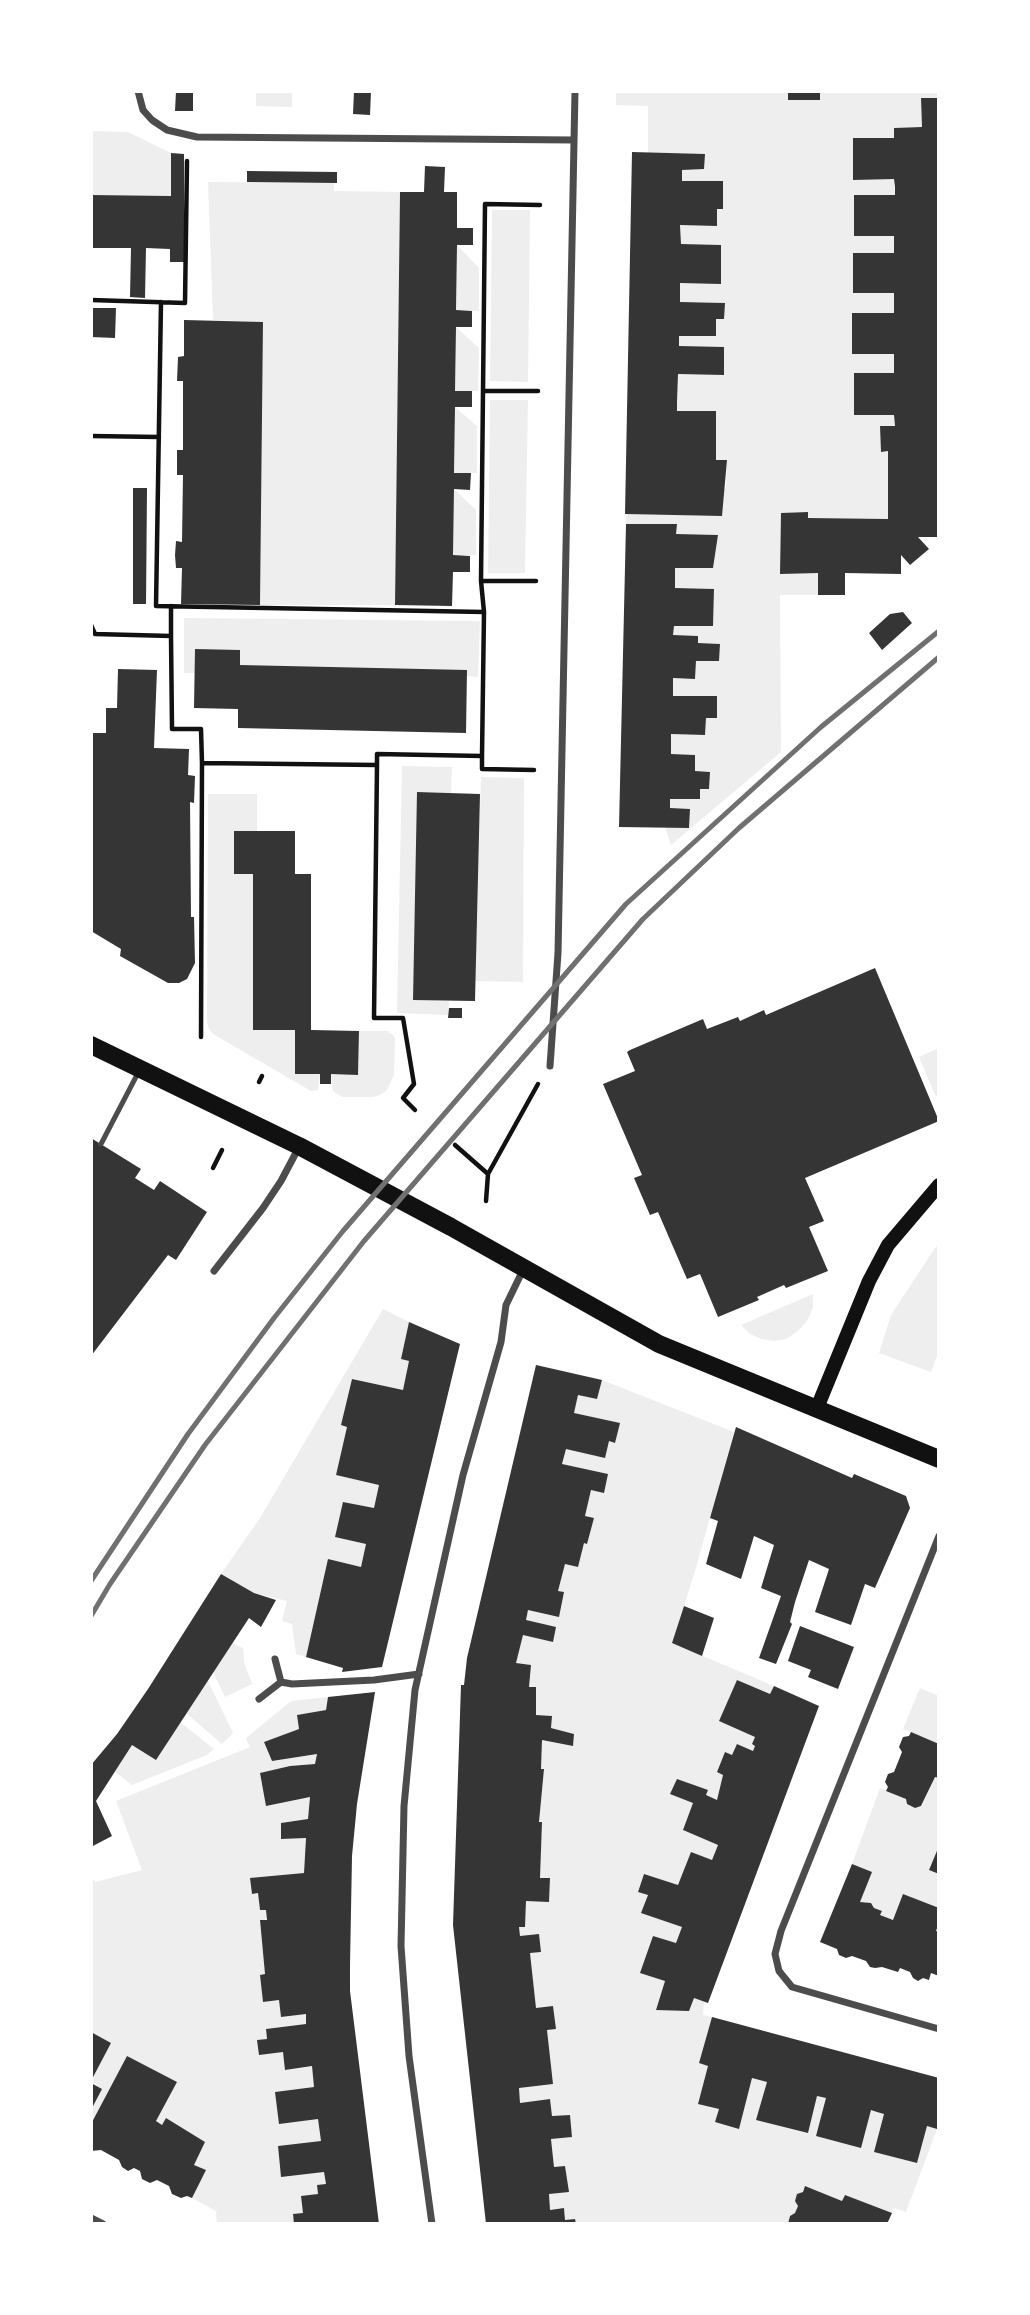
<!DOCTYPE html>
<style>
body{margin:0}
#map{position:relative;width:1030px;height:2315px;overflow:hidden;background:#fff;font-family:Ubuntu,sans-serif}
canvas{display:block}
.frame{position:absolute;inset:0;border:93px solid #fff;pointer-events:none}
</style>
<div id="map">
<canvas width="1030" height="2315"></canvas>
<div class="frame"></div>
</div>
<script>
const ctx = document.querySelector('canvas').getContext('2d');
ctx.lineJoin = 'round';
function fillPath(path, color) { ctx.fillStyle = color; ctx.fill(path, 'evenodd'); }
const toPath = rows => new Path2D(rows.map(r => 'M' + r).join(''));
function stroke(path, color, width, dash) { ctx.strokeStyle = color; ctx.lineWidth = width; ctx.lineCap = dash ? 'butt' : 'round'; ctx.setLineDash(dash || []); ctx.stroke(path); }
const green = toPath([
 [256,91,292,91,292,107,256,106],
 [616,91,788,91,788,100,820,100,820,91,939,91,939,98,921,98,922,127,895,128,894,138,853,138,853,179,894,179,895,195,855,195,854,236,894,236,894,253,853,253,853,293,894,293,894,373,854,373,854,393,894,415,895,426,880,426,881,451,888,451,888,519,808,518,808,512,781,513,780,573,818,573,818,595,780,595,781,752,671,845,665,827,689,828,690,809,670,808,670,799,700,799,700,789,709,789,710,772,695,771,695,755,671,754,671,734,705,735,706,718,717,717,717,696,673,696,673,678,695,679,696,661,719,661,720,644,698,643,698,636,673,635,674,626,713,626,714,589,675,588,675,568,713,568,718,535,676,534,676,524,626,524,626,514,721,516,723,489,726,488,727,461,716,460,716,411,677,411,677,402,678,374,723,375,679,346,679,336,716,336,716,319,724,319,724,303,680,302,680,283,721,283,721,245,681,244,680,225,717,225,717,209,723,209,723,182,682,181,682,170,704,169,704,154,648,153,648,106,616,105],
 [91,131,128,132,171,153,171,196,91,195],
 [208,182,334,183,334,191,400,192,395,605,260,605,263,322,213,320],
 [492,210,530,210,528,382,490,381],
 [457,245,479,268,479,311,456,310],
 [456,327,479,348,478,391,455,391],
 [490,400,528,400,525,573,488,573],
 [455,407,477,426,477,473,454,473],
 [454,489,476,510,476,555,453,555],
 [184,618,480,621,478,677,467,676,467,671,240,665,195,649,195,673,184,673],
 [402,766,452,767,451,793,418,792,413,999,449,1001,448,1015,397,1013],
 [481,777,524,778,523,982,475,981],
 [208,794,257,794,257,831,234,831,253,874,253,1029,295,1030,295,1074,320,1074,318,1090,311,1091,213,1034,209,1029,207,1022],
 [359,1031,387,1031,392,1034,395,1038,394,1075,387,1090,380,1095,373,1097,342,1097,333,1091,331,1074,358,1074],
 [939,1048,939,1094,936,1097,919,1057],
 [939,1242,939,1351,931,1372,879,1353,891,1315],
 [813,1294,813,1308,807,1321,798,1331,786,1339,774,1341,761,1339,750,1334,741,1325],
 [383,1309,409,1322,401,1359,409,1361,403,1390,352,1379,341,1425,347,1427,336,1475,379,1485,374,1508,343,1502,335,1537,366,1544,361,1567,328,1560,306,1657,296,1654,292,1624,282,1621,287,1601,254,1593,221,1574,260,1518],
 [602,1380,734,1432,696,1568,672,1643,774,1686,770,1694,737,1680,719,1721,755,1737,752,1744,755,1746,753,1751,738,1744,732,1755,725,1752,717,1772,723,1775,717,1800,706,1795,708,1790,693,1803,691,1809,684,1831,718,1845,712,1860,691,1853,678,1885,644,1874,638,1891,648,1895,642,1913,682,1927,676,1943,653,1936,641,1972,665,1981,656,2010,694,1998,704,2002,703,2015,712,2017,699,2063,708,2066,698,2103,719,2109,716,2122,739,2128,752,2078,767,2082,757,2120,807,2133,817,2096,826,2098,884,2114,874,2152,917,2163,927,2126,937,2129,906,2212,893,2208,892,2213,845,2195,842,2201,806,2186,796,2201,798,2206,795,2213,790,2216,788,2224,576,2224,565,2220,564,2208,550,2210,549,2194,568,2191,565,2166,554,2167,551,2139,572,2137,570,2115,552,2116,550,2099,520,2103,519,2088,553,2084,547,2030,556,2029,553,2007,536,2008,530,1953,541,1952,539,1935,520,1936,519,1927,525,1927,526,1901,549,1901,550,1879,540,1878,542,1822,539,1821,544,1769,541,1769,542,1740,573,1746,574,1734,551,1728,552,1716,536,1715,536,1688,529,1687,531,1665,516,1663,528,1610,563,1592,558,1591,565,1564,578,1567,584,1543,587,1543,594,1518,585,1516,591,1490,604,1492,562,1464,566,1449,609,1441,615,1443,619,1423,574,1413,578,1395,597,1399],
 [233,1643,243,1648,244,1662,252,1684,225,1697,213,1672],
 [208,1681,233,1733,222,1744,186,1713],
 [920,1688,939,1696,939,1744,903,1729],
 [328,1697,326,1710,297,1715,299,1729,264,1742,272,1761,317,1754,315,1764,290,1766,260,1774,267,1806,310,1797,308,1819,281,1823,281,1839,306,1838,304,1873,250,1879,252,1894,258,1893,260,1910,266,1910,267,1919,260,1921,265,1974,260,1975,263,2002,279,2000,281,2017,306,2014,306,2024,266,2029,267,2039,257,2040,283,2052,286,2070,312,2066,314,2087,275,2092,318,2119,321,2141,278,2146,281,2177,324,2172,326,2184,317,2185,318,2194,303,2213,293,2215,294,2224,217,2224,216,2211,192,2198,205,2170,194,2165,205,2142,166,2118,162,2125,156,2121,177,2082,127,2056,91,2124,91,2110,102,2089,91,2081,111,2043,91,2032,91,1875,95,1882,142,1870,116,1801,250,1747,246,1738,291,1701],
 [180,1722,214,1749,207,1755,132,1785,115,1772,132,1745],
 [935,1777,939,1778,939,1846,929,1870,939,1874,939,1908,903,1894,893,1920,880,1915,882,1911,874,1908,871,1903,860,1902,852,1864,880,1788,906,1799,907,1804,915,1808,922,1806]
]);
const building = toPath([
 [176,91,193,91,193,111,175,111],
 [354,91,371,91,370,115,353,114],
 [788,91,820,91,820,100,788,100],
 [921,98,939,98,939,537,918,537,929,549,910,565,901,555,901,574,845,573,845,595,818,595,818,573,780,574,781,513,808,512,808,518,888,519,888,451,881,452,880,426,895,426,894,415,854,415,854,373,894,373,894,354,852,354,852,313,894,313,894,293,853,293,853,253,894,253,894,236,854,236,854,195,895,195,895,187,894,179,853,180,853,138,894,138,894,128,922,127],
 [632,152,705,154,704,169,682,170,682,181,723,181,723,209,717,209,717,226,680,225,681,244,721,245,721,284,680,283,680,302,725,303,724,319,716,319,716,336,679,336,679,346,724,347,724,375,678,374,677,402,677,411,716,411,716,460,727,460,722,516,625,514],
 [171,153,184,154,184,262,170,262,170,249,146,248,145,298,130,297,131,248,91,248,91,195,171,196],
 [425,166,445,167,444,192,457,192,457,228,473,228,473,245,457,245,456,310,472,311,472,327,456,327,455,391,472,391,472,407,455,407,454,473,471,473,470,490,454,489,453,555,470,556,470,572,453,572,452,606,395,605,400,192,424,192],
 [247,171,337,172,337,183,247,182],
 [91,308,116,308,115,338,91,337],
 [184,320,263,322,260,605,181,604,182,568,176,568,175,555,176,541,182,542,183,475,177,475,177,450,183,450,183,381,177,381,178,357,184,356],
 [133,488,147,488,146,604,133,604],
 [626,524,677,524,676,534,718,535,713,568,675,568,675,588,714,589,713,626,674,626,673,635,698,636,698,643,720,644,719,661,696,661,695,679,673,678,673,696,717,696,717,718,706,718,705,735,671,734,671,754,695,755,695,771,710,772,709,789,700,789,700,799,670,799,670,808,690,809,689,828,619,827],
 [903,612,912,623,882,650,869,633,890,614],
 [195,649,240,650,240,665,467,670,466,733,238,728,238,709,194,708],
 [118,669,157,670,154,748,189,749,188,775,195,776,194,803,190,802,191,917,194,917,195,963,187,979,179,983,168,983,120,956,121,949,91,931,91,733,106,733,106,708,117,708],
 [417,792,480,794,475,1001,413,1000],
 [234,831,295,831,295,874,311,874,311,1030,359,1031,358,1075,331,1074,331,1084,320,1084,320,1074,295,1074,295,1030,253,1030,253,874,234,874],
 [875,968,939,1121,805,1178,824,1221,809,1227,828,1271,786,1288,784,1285,757,1297,759,1300,718,1317,700,1274,687,1279,658,1212,650,1215,634,1178,642,1175,603,1084,635,1071,627,1052,630,1050,703,1019,707,1029,738,1017,740,1021,764,1010,766,1015],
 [449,1008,462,1008,462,1018,448,1018],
 [91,1138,141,1169,135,1178,154,1190,160,1181,207,1212,176,1260,168,1255,91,1356],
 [409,1322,460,1344,382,1667,342,1672,343,1668,306,1657,328,1559,361,1567,366,1544,335,1537,343,1502,374,1508,379,1485,336,1475,347,1427,341,1425,352,1379,403,1390,409,1361,401,1359],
 [536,1365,602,1380,597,1399,578,1395,574,1413,620,1423,615,1443,609,1441,605,1458,566,1449,562,1464,608,1474,604,1493,591,1490,585,1516,594,1518,587,1544,584,1543,578,1567,565,1564,558,1591,564,1592,559,1617,528,1610,526,1620,556,1627,553,1642,523,1635,516,1663,531,1665,529,1687,536,1687,536,1715,552,1716,551,1728,574,1734,573,1746,542,1740,541,1769,544,1769,539,1822,542,1822,540,1878,550,1878,549,1902,526,1901,525,1927,519,1927,520,1936,539,1934,541,1952,530,1953,536,2008,553,2006,556,2029,547,2030,553,2084,519,2088,520,2103,550,2099,552,2116,570,2115,572,2137,551,2139,554,2167,565,2166,569,2192,549,2194,550,2210,564,2208,565,2220,575,2219,576,2224,486,2224,453,1925,461,1685,464,1685,467,1658],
 [736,1427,852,1478,854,1474,906,1496,910,1508,875,1588,865,1584,851,1625,815,1612,829,1569,809,1560,795,1602,790,1622,792,1624,776,1664,759,1658,781,1596,761,1588,774,1545,754,1536,741,1579,706,1564,718,1521,710,1518],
 [221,1574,254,1593,276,1600,261,1627,249,1618,156,1760,132,1745,96,1801,112,1836,91,1847,91,1765,117,1734,148,1689],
 [684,1606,714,1618,702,1656,672,1643],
 [800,1626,854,1647,838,1689,808,1677,811,1670,788,1661],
 [737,1680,770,1694,774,1686,819,1706,708,2003,694,1998,689,2011,656,2010,665,1981,640,1973,653,1936,676,1943,682,1927,641,1913,648,1895,638,1892,644,1874,678,1885,691,1852,712,1860,718,1845,683,1830,693,1803,670,1794,677,1779,708,1790,706,1795,717,1800,723,1775,717,1772,725,1752,732,1755,737,1744,753,1751,755,1746,752,1744,755,1737,719,1721],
 [375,1692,357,1804,352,1856,350,1965,350,1991,379,2224,294,2224,293,2214,303,2213,301,2196,318,2194,317,2185,326,2184,324,2172,281,2177,278,2146,321,2141,318,2119,279,2124,275,2092,314,2087,312,2066,285,2070,283,2052,259,2055,257,2040,267,2039,266,2029,306,2024,306,2014,281,2017,279,2000,263,2002,260,1975,265,1974,260,1920,267,1920,266,1910,260,1910,258,1893,252,1894,250,1878,304,1873,306,1838,281,1839,281,1823,308,1819,310,1797,266,1806,260,1773,290,1766,315,1764,317,1754,272,1761,264,1742,299,1729,297,1715,326,1710,328,1697],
 [911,1732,939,1744,939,1778,935,1777,921,1806,915,1808,907,1804,906,1799,886,1791,888,1787,885,1782,888,1774,894,1772,902,1752,899,1747,903,1737,909,1736],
 [939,1846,939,1874,929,1870],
 [852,1864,872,1872,860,1902,871,1903,874,1908,882,1911,880,1915,893,1920,903,1894,939,1908,939,1923,936,1931,939,1932,939,1976,931,1973,929,1980,923,1978,918,1981,913,1978,910,1972,900,1968,898,1972,882,1967,875,1968,870,1967,866,1961,852,1956,846,1958,839,1955,837,1949,820,1942],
 [712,2017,939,2078,939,2122,937,2129,927,2126,917,2163,874,2152,884,2114,877,2112,871,2110,861,2148,816,2136,826,2098,817,2096,808,2133,756,2120,767,2082,752,2078,739,2129,715,2122,719,2109,698,2104,708,2066,699,2063],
 [91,2032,111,2043,91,2081],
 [127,2056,177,2082,156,2121,162,2125,166,2118,205,2142,194,2165,206,2170,192,2198,187,2196,181,2198,172,2194,169,2186,157,2180,150,2183,142,2179,140,2171,134,2168,128,2171,122,2167,119,2160,101,2150,91,2151,91,2124],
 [91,2083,102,2089,91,2110],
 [805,2186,842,2201,845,2195,892,2213,887,2224,788,2224,790,2216,795,2213,798,2206,795,2201,797,2194,803,2192]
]);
const path = toPath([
 [91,300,185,303,187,161],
 [161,302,156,606,484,612,481,581],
 [483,391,485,204,540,205],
 [91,436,159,437],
 [536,581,481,581,483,391,538,391],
 [171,606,171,636],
 [91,625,95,634,171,636,172,729,201,729,202,763,377,765,374,1018,403,1018,414,1084,403,1098,415,1110],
 [482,756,484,612],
 [377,765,377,754,482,756,482,769,534,770],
 [201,1037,202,763],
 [259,1082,262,1076],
 [455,1145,488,1174],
 [213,1168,222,1150],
 [486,1201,488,1174,538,1084]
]);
const service = toPath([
 [101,1144,139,1071]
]);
const minor = toPath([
 [138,91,143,110,152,120,167,130,197,137,574,140],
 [550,1066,558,953,575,91],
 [214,1271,263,1208,281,1181,299,1147],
 [939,1536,781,1931,775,1954,779,1971,792,1987,939,2029],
 [275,1659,281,1682,292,1684,374,1680,419,1674],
 [259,1699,281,1682],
 [91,2218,103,2224],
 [432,2224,409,2056,401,1946,404,1806,415,1690,463,1475,501,1342,506,1305,523,1270]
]);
const secondary = toPath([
 [817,1408,869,1281,888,1245,939,1185]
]);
const primary = toPath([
 [91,1045,299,1146,451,1227,659,1344,939,1459]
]);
const rail = toPath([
 [91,1581,188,1434,274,1318,343,1231,626,904,821,727,939,631],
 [91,1616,110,1584,205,1445,364,1241,643,919,739,828,939,657]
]);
fillPath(green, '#eee');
fillPath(building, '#353535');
stroke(path, '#111', 4.5);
stroke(service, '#4c4c4c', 5);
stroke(minor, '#4c4c4c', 7);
stroke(secondary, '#111', 14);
stroke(primary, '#111', 18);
stroke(rail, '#707070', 5);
</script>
